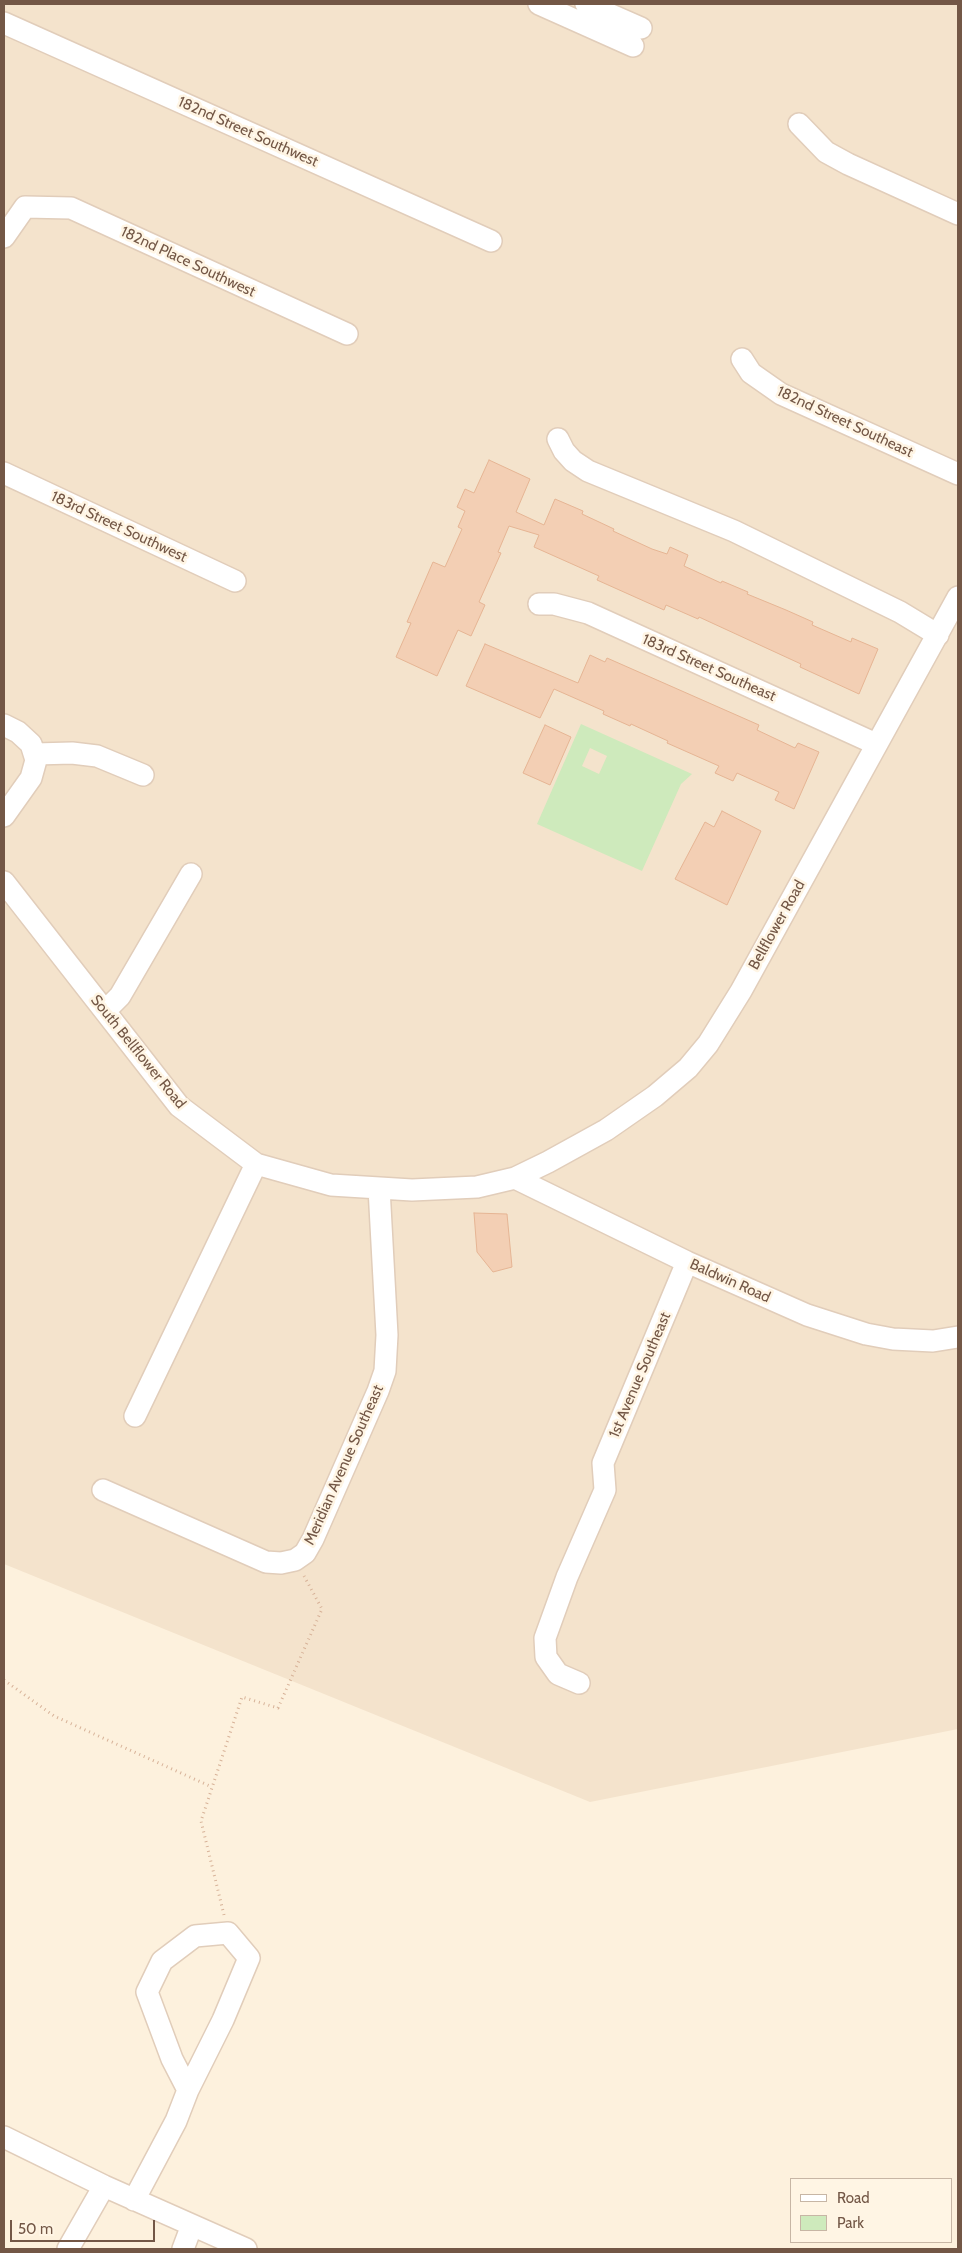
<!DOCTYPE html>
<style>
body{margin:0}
#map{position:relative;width:962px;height:2253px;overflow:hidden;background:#fdf1dd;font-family:Cabin,sans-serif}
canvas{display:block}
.frame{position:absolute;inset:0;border:5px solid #735746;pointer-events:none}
.legend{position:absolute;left:790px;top:2178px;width:162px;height:65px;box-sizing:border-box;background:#fff5e4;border:1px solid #c7b6a5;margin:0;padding:6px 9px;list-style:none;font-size:15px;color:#735746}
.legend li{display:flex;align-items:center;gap:10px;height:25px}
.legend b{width:25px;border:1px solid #c7b6a5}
.scale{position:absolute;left:10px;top:2220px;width:145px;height:22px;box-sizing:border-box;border:2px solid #735746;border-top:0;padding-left:6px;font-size:15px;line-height:18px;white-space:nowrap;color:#735746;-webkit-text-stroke:4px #fff5e4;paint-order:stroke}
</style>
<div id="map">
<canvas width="962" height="2253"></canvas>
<div class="frame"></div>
<ul class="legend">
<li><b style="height:6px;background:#fff"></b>Road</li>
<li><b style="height:14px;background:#ceeabc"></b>Park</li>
</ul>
<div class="scale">50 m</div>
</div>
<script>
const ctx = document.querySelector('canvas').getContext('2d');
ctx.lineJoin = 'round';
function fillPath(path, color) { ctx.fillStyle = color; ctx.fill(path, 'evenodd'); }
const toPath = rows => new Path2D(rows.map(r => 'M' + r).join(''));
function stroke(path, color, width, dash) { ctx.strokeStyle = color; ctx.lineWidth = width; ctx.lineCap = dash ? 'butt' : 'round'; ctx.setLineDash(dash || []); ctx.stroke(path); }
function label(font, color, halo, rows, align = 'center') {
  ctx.font = font + ' Cabin,sans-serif'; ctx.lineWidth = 5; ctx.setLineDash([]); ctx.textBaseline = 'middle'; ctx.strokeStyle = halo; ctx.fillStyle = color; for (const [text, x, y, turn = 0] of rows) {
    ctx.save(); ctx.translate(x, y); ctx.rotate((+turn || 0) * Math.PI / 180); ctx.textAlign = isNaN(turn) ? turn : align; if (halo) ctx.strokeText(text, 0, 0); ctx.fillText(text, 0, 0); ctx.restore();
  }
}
const residential = toPath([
 [4,4,958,4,958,1729,590,1802,4,1564]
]);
const green = toPath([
 [581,724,692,774,681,784,642,871,537,824],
 [590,748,607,756,599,774,582,766]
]);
const building = toPath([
 [489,460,530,479,516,512,544,525,555,499,583,511,582,514,614,529,613,531,652,549,667,554,670,547,688,555,684,566,721,583,722,581,748,592,747,594,786,610,813,622,812,625,851,642,852,638,878,649,859,694,800,667,801,664,699,617,698,619,666,605,664,610,597,580,599,576,534,547,539,535,509,526,498,552,501,553,479,602,485,605,471,636,458,630,437,676,396,657,411,623,407,622,433,562,445,567,462,529,458,527,465,511,457,507,465,489,474,493,489,460],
 [485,644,578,683,590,655,605,662,607,658,759,725,757,730,795,748,798,743,819,752,794,809,775,800,779,792,737,773,733,781,715,773,719,766,667,743,668,741,631,724,630,726,603,714,604,711,554,689,540,718,466,686,485,644],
 [545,725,571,737,550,785,523,773,545,725],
 [722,811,761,831,727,905,675,879,705,822,714,827,722,811],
 [474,1213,507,1214,512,1267,493,1272,477,1252,474,1213]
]);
const path = toPath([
 [4,1680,54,1716,212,1787],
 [224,1915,201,1821,242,1697,278,1708,322,1609,304,1576]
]);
const minor = toPath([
 [539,4,633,46],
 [586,4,641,28],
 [4,23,491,241],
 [799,124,826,152,848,164,958,214],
 [4,237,25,207,71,208,347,334],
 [742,359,751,373,781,394,958,474],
 [558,439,564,451,573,461,588,471,734,531,900,612,938,635],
 [4,473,235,581],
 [539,604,554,604,588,613,876,744],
 [4,725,18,732,31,744,36,760,31,778,4,816],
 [35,754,72,753,97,756,143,775],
 [4,882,179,1106,256,1164,331,1185,412,1190,477,1187,515,1178,548,1162,606,1130,655,1096,688,1068,708,1044,741,991,958,597],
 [105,1011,120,996,191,874],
 [515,1178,687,1262,807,1315,866,1334,893,1339,933,1341,958,1337],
 [135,1416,256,1164],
 [103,1490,266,1562,281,1563,295,1560,305,1553,313,1539,378,1391,385,1371,387,1335,379,1188],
 [579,1683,558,1674,546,1657,545,1638,567,1577,605,1490,603,1463,687,1262],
 [4,2137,104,2186,246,2249],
 [134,2200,176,2121,188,2090,172,2059,147,1992,162,1961,195,1936,228,1933,249,1958,223,2020,188,2090],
 [68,2249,104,2186],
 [183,2249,192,2225]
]);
const streetNames = [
 ["182nd Street Southwest",248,132,24],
 ["182nd Place Southwest",188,262,25],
 ["182nd Street Southeast",845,422,25],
 ["183rd Street Southwest",119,527,25],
 ["183rd Street Southeast",709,668,24],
 ["Bellflower Road",777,925,-61],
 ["South Bellflower Road",138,1052,51],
 ["Baldwin Road",730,1281,24],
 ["1st Avenue Southeast",640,1375,-67],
 ["Meridian Avenue Southeast",344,1465,-66]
];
fillPath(residential, '#f4e3cc');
fillPath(green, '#ceeabc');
fillPath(building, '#f3cfb4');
stroke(building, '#e6b594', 1);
stroke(minor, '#e1cdba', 24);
stroke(path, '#d7b298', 3, [1, 4]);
stroke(minor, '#fff', 21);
label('15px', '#735746', '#fff5e4', streetNames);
</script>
